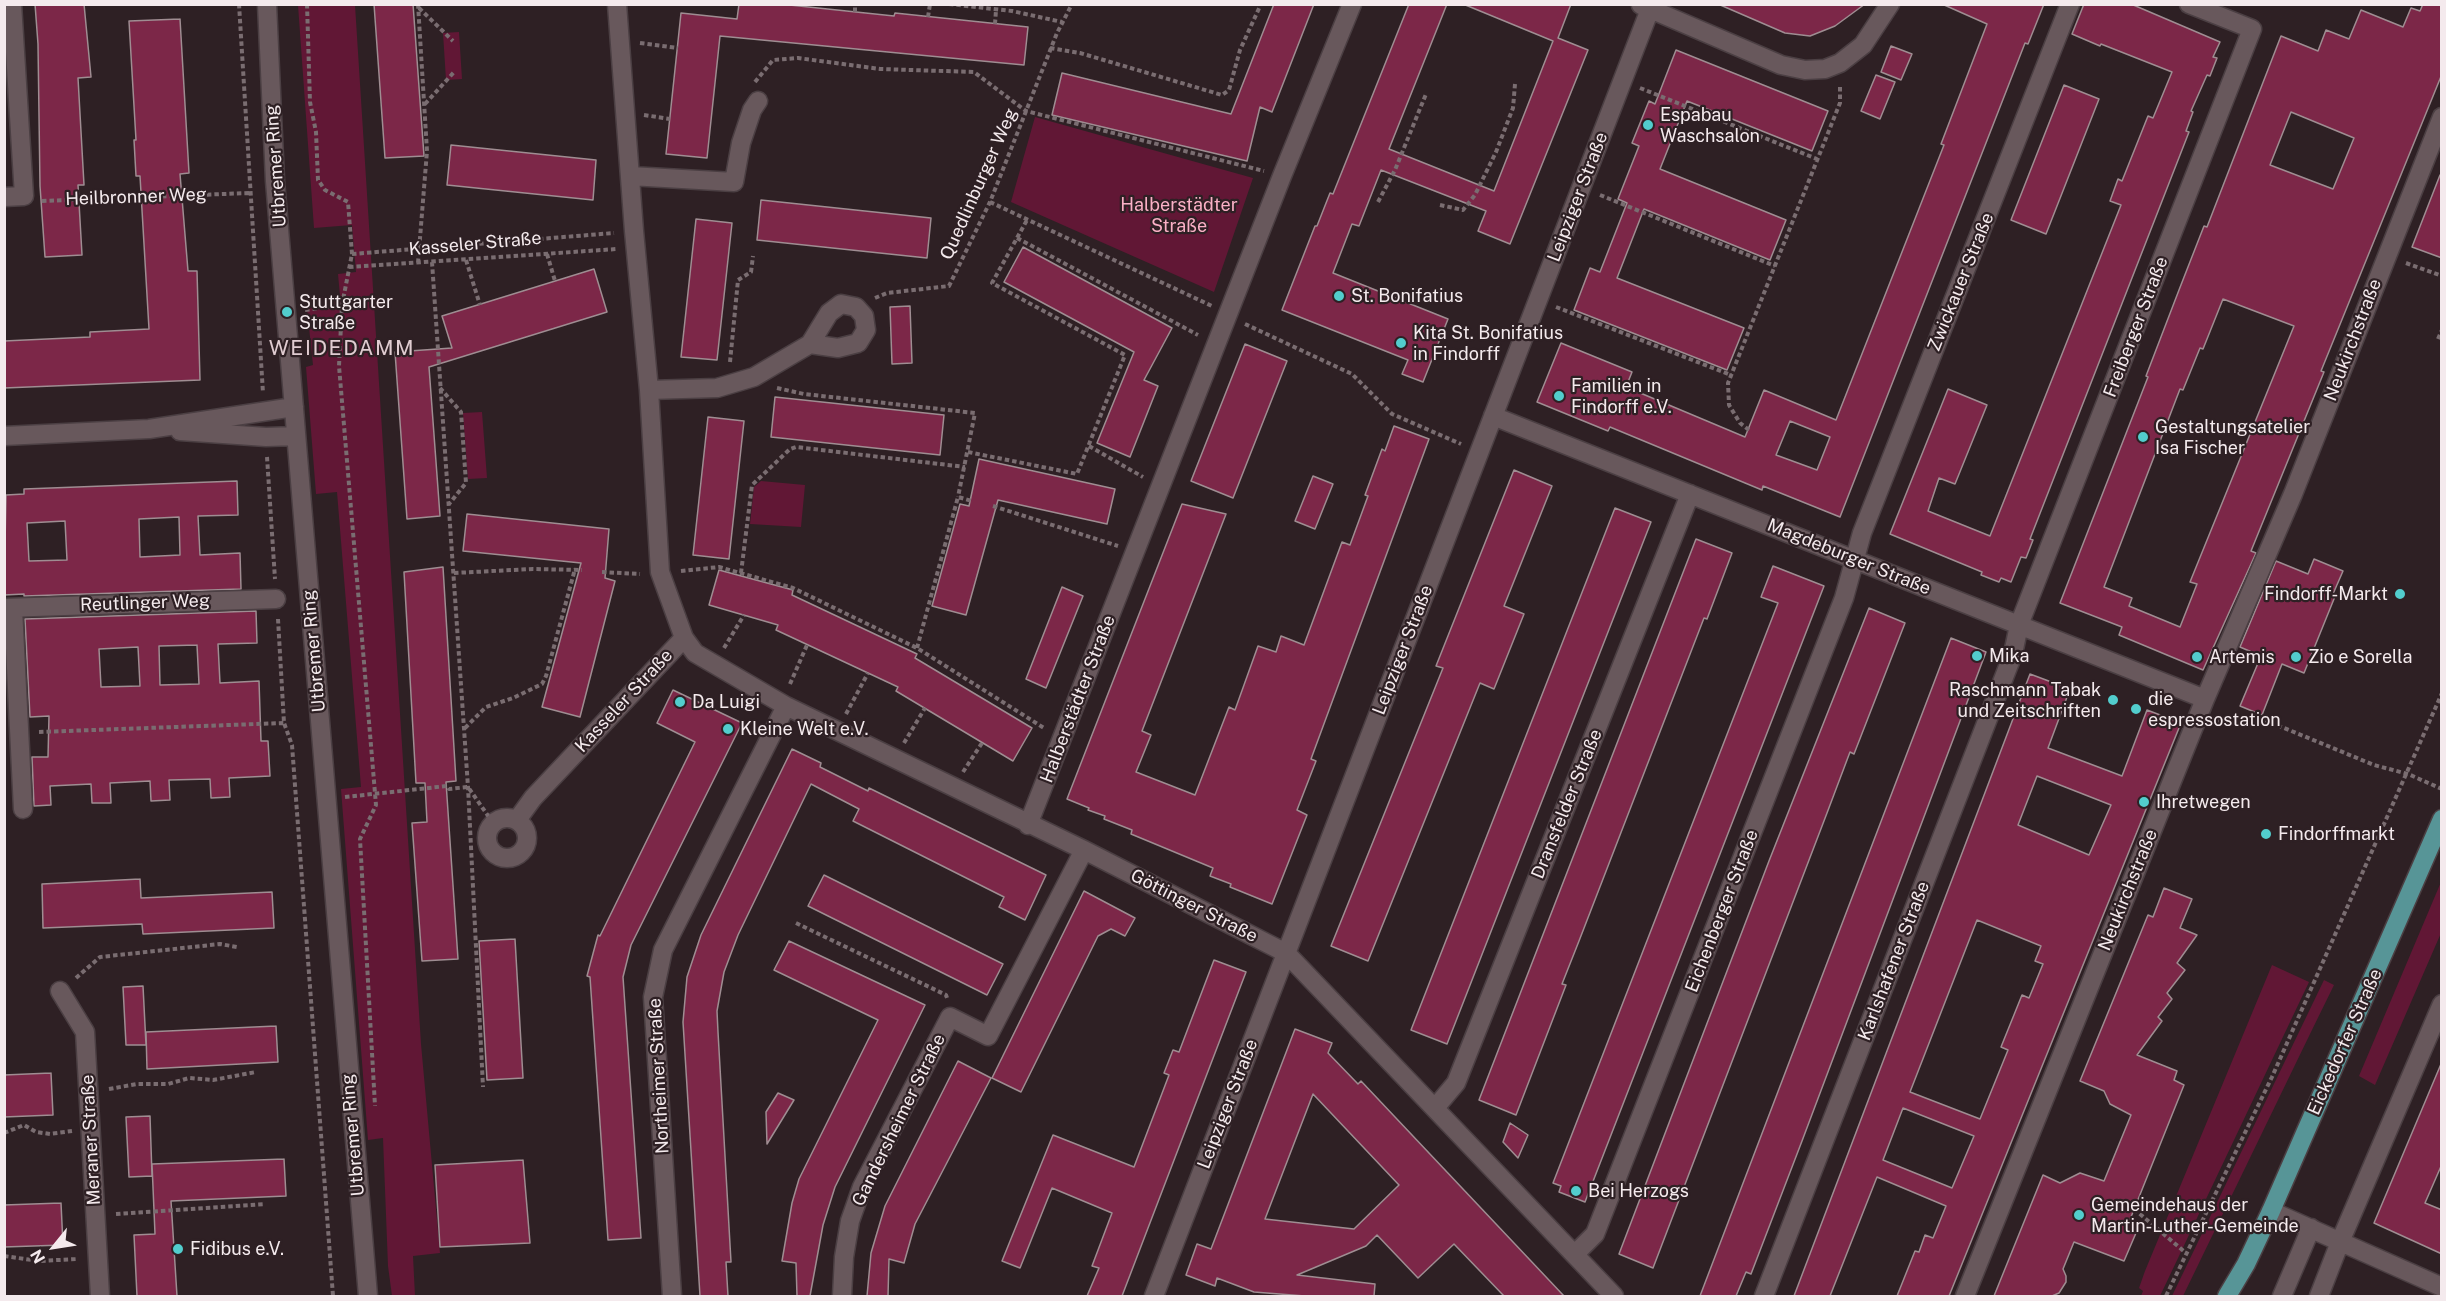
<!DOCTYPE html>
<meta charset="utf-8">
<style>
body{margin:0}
#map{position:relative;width:2446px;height:1301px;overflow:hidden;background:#2e2024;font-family:"Public Sans",sans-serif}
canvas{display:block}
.frame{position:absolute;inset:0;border:6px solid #f4eaed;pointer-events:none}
.north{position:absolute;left:24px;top:1217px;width:60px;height:60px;-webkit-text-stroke:4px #2e2024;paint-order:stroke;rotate:240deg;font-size:16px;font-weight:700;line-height:24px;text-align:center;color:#f4eaed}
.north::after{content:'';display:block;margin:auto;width:21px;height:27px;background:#f4eaed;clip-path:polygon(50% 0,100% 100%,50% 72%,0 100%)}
</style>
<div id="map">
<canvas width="2446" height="1301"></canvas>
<div class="frame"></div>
<div class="north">N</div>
</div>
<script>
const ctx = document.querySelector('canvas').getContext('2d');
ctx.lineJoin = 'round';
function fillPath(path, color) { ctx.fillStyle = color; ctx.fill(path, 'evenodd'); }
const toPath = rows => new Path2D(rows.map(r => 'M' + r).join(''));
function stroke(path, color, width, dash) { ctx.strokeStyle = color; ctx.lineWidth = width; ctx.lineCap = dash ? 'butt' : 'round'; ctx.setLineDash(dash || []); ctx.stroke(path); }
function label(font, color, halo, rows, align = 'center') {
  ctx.font = font + ' "Public Sans",sans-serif'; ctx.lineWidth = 4.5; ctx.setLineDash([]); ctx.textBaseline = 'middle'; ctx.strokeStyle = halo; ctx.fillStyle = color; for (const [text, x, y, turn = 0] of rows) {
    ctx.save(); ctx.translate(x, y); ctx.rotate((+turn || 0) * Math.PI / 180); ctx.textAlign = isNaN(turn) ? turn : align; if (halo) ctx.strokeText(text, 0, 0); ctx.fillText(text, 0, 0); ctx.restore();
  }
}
const green = toPath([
 [298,5,355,5,421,1044,440,1253,413,1256,415,1296,392,1296,388,1266,383,1138,368,1140,341,789,361,787,337,492,316,494,306,367,313,365,306,299,340,296,338,274,356,272,352,225,314,228],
 [459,32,462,79,446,80,443,33],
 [1035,117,1253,178,1214,292,1011,202],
 [482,412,487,478,468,479,463,413],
 [761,481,805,485,801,527,750,524,754,487],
 [2441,882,2441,933,2375,1085,2359,1076],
 [2272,965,2309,982,2160,1296,2141,1296,2143,1291,2139,1288,2145,1271],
 [2324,980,2334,985,2310,1034,2183,1296,2172,1296]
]);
const building = toPath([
 [35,4,84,4,91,77,78,78,84,185,78,185,82,255,45,257,40,186,38,44,35,4],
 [374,4,413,4,424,156,385,158,374,4],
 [739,4,780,4,894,16,895,13,1028,27,1024,65,720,36,707,158,666,154,681,13,737,19,739,4],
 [1274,4,1314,4,1272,112,1260,107,1247,161,1052,115,1062,73,1231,114,1274,4],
 [1409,4,1447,4,1389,149,1494,191,1553,41,1463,4,1571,4,1558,38,1588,50,1510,244,1478,231,1486,211,1381,170,1359,226,1352,224,1333,273,1448,319,1423,382,1402,374,1408,360,1282,310,1315,226,1317,226,1330,193,1333,194,1409,4],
 [1718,4,1865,4,1835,26,1810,36,1785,33,1718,4],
 [1942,4,2044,4,2028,44,2025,43,1840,517,1763,486,1762,490,1610,427,1608,431,1537,402,1561,343,1632,372,1626,387,1745,437,1764,390,1836,420,1944,145,1941,144,1987,24,1942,4],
 [1790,421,1830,437,1817,470,1776,455,1790,421],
 [2084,4,2131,4,2220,42,2213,57,2217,58,2210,76,2207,75,2191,111,2193,112,2186,131,2189,132,2030,539,2033,540,2026,558,2021,557,2011,582,2001,578,1999,582,1981,575,1982,572,1890,534,1948,389,1987,405,1955,484,1939,478,1928,511,1990,536,2121,205,2110,201,2118,179,2122,181,2148,116,2153,118,2172,72,2101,44,2100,46,2072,34,2084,4],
 [2423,4,2442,4,2442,74,2321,371,2324,372,2251,551,2256,553,2203,670,2119,635,2122,627,2060,603,2148,377,2146,376,2179,290,2204,226,2207,227,2281,36,2318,51,2326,30,2349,39,2361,10,2403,27,2411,8,2420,11,2423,4],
 [2291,112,2354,138,2333,189,2270,165,2291,112],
 [2223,299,2294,326,2190,582,2197,584,2180,627,2129,606,2132,598,2104,587,2180,389,2183,390,2200,348,2203,349,2223,299],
 [180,19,189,173,180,174,188,271,197,271,200,380,4,388,4,341,90,337,90,332,149,329,140,176,136,176,134,140,136,140,129,21,180,19],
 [1891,46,1912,54,1901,80,1881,72,1891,46],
 [1676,50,1828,111,1812,151,1687,101,1660,169,1786,220,1770,260,1644,209,1617,278,1744,328,1727,370,1574,310,1590,268,1600,272,1627,203,1618,199,1639,146,1632,143,1649,101,1655,104,1676,50],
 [1876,75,1895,82,1880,119,1861,111,1876,75],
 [2064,85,2099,99,2046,234,2011,220,2064,85],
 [451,145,596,160,593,200,447,185,451,145],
 [2440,175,2442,176,2442,258,2412,247,2440,175],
 [761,200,931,218,927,258,757,240,761,200],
 [696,219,732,223,717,360,681,357,696,219],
 [1023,247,1172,328,1144,380,1158,386,1130,457,1097,443,1134,352,1004,282,1023,247],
 [594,269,607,312,429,367,440,516,407,519,395,352,452,348,442,316,594,269],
 [910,306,912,363,892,364,890,307,910,306],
 [1245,344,1287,361,1233,498,1191,481,1245,344],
 [775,397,944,415,940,455,771,437,775,397],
 [708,417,744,421,729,559,693,555,708,417],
 [1394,426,1429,439,1311,759,1316,761,1297,810,1307,815,1272,904,1230,887,1231,884,1210,876,1213,868,1131,834,1132,830,1104,819,1105,816,1088,810,1089,808,1067,799,1182,504,1226,514,1142,731,1151,735,1136,772,1195,795,1229,707,1235,710,1258,646,1276,652,1281,636,1304,645,1342,542,1350,545,1368,496,1365,495,1382,449,1385,451,1394,426],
 [979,459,1115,489,1107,524,998,500,966,615,932,606,960,504,969,506,979,459],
 [1514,470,1552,486,1504,606,1524,614,1494,689,1480,683,1368,961,1331,946,1443,668,1436,666,1514,470],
 [1313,476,1333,484,1315,529,1295,521,1313,476],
 [237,481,238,515,198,516,199,535,200,555,240,553,241,589,24,596,24,594,4,595,6,495,24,494,24,489,237,481],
 [179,517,180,555,140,557,139,519,179,517],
 [65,521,67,560,29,561,27,523,65,521],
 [1615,508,1651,522,1447,1044,1411,1030,1615,508],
 [467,514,609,529,605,578,615,581,580,717,542,707,581,563,463,551,467,514],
 [1696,539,1732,553,1707,619,1704,618,1579,941,1562,984,1566,985,1516,1115,1479,1100,1696,539],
 [2314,559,2343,571,2333,594,2336,594,2304,673,2282,664,2262,715,2240,706,2261,656,2240,647,2276,561,2308,574,2314,559],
 [1773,566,1824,586,1585,1202,1559,1192,1561,1186,1553,1183,1778,603,1761,597,1773,566],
 [443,567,456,781,446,782,458,959,422,961,412,823,427,822,425,783,416,783,404,572,443,567],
 [719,570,793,590,792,595,917,654,915,658,1032,728,1013,761,896,691,898,687,776,630,778,625,709,605,719,570],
 [1062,587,1083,596,1046,688,1026,679,1062,587],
 [1869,608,1905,623,1854,754,1850,752,1827,813,1653,1268,1619,1254,1769,861,1869,608],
 [256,611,257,643,218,644,220,683,259,681,261,741,268,741,270,776,229,778,230,797,211,798,210,779,169,780,170,800,151,801,150,781,110,783,111,803,92,803,91,784,50,786,51,805,34,806,32,757,48,757,49,716,30,717,25,619,256,611],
 [197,645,199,684,160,685,159,646,197,645],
 [138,647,140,686,101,687,99,649,138,647],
 [1951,638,1986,652,1802,1141,1751,1274,1746,1272,1736,1296,1700,1296,1951,638],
 [2030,674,2070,689,2048,748,2122,776,2147,710,2181,723,1949,1296,1897,1296,1915,1251,1919,1252,1925,1235,1933,1238,1946,1206,1877,1177,1830,1296,1794,1296,2030,674],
 [2037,776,2111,805,2089,855,2018,825,2037,776],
 [1977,920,2041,946,2035,961,2043,964,2029,998,2022,995,2001,1047,2008,1050,1980,1119,1910,1092,1977,920],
 [1903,1108,1974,1136,1952,1188,1883,1160,1903,1108],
 [673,690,742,723,631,945,623,977,641,1238,608,1240,590,977,587,976,598,935,600,936,695,742,657,723,673,690],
 [792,749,821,763,820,767,868,791,869,788,1046,875,1025,920,999,907,1004,897,853,821,859,809,811,784,738,935,724,972,717,1011,718,1032,731,1262,726,1262,728,1296,700,1296,683,1022,687,977,701,935,792,749],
 [824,875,1003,964,987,995,808,906,824,875],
 [140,879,141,898,272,892,274,928,143,934,142,924,43,928,42,884,140,879],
 [2164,888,2192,899,2180,928,2197,935,2177,963,2185,970,2167,993,2172,999,2158,1017,2162,1021,2137,1055,2177,1071,2174,1080,2184,1085,2129,1222,2139,1226,2124,1261,2074,1242,2063,1269,2066,1276,2066,1282,2059,1293,2052,1296,1994,1296,2043,1175,2060,1183,2080,1173,2104,1181,2131,1115,2110,1104,2104,1091,2080,1081,2148,915,2153,917,2164,888],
 [1084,891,1135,918,1125,936,1111,929,1098,936,1021,1092,992,1078,1084,891],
 [515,939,523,1078,487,1080,479,941,515,939],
 [789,941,925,1005,835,1187,823,1225,810,1296,797,1296,796,1263,782,1261,792,1203,799,1179,878,1020,774,970,789,941],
 [1214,960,1246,972,1122,1296,1087,1296,1099,1268,1092,1266,1112,1213,1052,1188,1020,1268,1002,1261,1053,1135,1134,1167,1169,1075,1164,1073,1173,1050,1179,1052,1214,960],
 [143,986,146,1045,126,1045,123,987,143,986],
 [276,1026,278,1062,147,1069,146,1032,276,1026],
 [1295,1029,1332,1043,1328,1053,1358,1084,1361,1081,1564,1296,1504,1296,1454,1244,1418,1278,1377,1235,1366,1246,1297,1275,1375,1284,1374,1296,1305,1296,1254,1292,1217,1278,1215,1286,1186,1275,1197,1244,1211,1249,1295,1029],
 [1313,1094,1399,1185,1354,1229,1265,1219,1313,1094],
 [958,1061,991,1078,915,1224,904,1263,889,1259,888,1296,867,1296,871,1253,885,1206,958,1061],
 [2441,1064,2442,1164,2425,1203,2442,1210,2442,1254,2374,1223,2441,1064],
 [51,1073,53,1115,4,1117,4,1075,51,1073],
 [778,1093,794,1100,767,1144,766,1112,778,1093],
 [150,1116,152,1176,129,1177,126,1117,150,1116],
 [1510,1123,1528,1135,1518,1158,1503,1142,1510,1123],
 [284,1159,286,1196,171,1201,177,1296,137,1296,134,1235,155,1234,152,1164,284,1159],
 [523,1160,530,1243,440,1247,435,1165,523,1160],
 [61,1203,63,1245,4,1247,4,1205,61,1203]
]);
const path = toPath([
 [239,4,263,393],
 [307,4,310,102,316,132,318,180,325,190,348,202,352,254,342,305,339,366,376,805,360,839,375,1106],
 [949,4,1012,11,1062,22],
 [419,8,453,41],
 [855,12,855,4],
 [928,17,930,4],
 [995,24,996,10],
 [640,43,678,48],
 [1050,48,1080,53,1222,95,1229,90,1240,50,1261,4],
 [755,82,773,60,798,58,880,69,974,72,1026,111,1264,171],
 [1640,88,1817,159],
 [425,104,455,71],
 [644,115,670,119],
 [1600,195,1775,266],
 [42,201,250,193],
 [990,202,1212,306],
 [1378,202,1395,170,1426,94],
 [1440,205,1463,210,1475,195,1496,152,1513,108,1515,84],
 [1017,238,1198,335],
 [352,254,614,233],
 [547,254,555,281],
 [466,260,480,305],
 [432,262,468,787,483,1087],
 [418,263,427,151,418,4],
 [2406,263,2442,276],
 [349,267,617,249],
 [875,298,887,293,949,286,990,202,1057,33,1072,4],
 [1556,307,1731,375],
 [305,310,342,305],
 [1245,324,1352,374,1392,414,1461,444],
 [2438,339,2442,330],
 [730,362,738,280,751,272,753,256],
 [440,388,461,412,466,483,449,504],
 [777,388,804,394,975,413,958,497],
 [1749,430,1740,423,1729,405,1728,383,1840,103,1840,85],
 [1089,446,1143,477],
 [968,452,1077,474,1125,355,992,283,1027,220],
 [267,457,275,579],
 [993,506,1118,546],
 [681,571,719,567,793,588,917,648,1044,728],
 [602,572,640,574],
 [454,573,533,569,582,570],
 [741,573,752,485,790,449,796,447,965,467],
 [278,619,284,723,292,745,333,1296],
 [724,648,744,615],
 [917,648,958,497,972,501],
 [790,684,807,645],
 [846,714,868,673],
 [2218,721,2272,723,2374,765,2408,774,2442,789],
 [465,728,486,707,513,698,542,684,546,676,575,569],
 [39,732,284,723],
 [904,743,925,708],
 [963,772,982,743],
 [345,797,447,786,449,789,468,787,493,823],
 [796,923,946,995,947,998],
 [76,978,100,957,220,944,237,947],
 [109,1089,137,1084,168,1084,189,1078,213,1080,256,1072],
 [4,1133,24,1125,36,1132,50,1134,72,1131],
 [2134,1209,2186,1253],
 [116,1214,265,1204],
 [4,1256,39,1261,78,1259],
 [2166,1296,2272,1077,2442,693]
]);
const minor = toPath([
 [267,4,275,181,368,1296],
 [617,4,634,231,649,390,660,572,684,638,695,653,786,706,1084,850,1286,953,1614,1296],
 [1641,5,1781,65,1805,70,1825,69,1840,63,1863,45,1890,4],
 [630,176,734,182,741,143,752,110,758,101],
 [4,197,24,196,12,4],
 [649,390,717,388,754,377,810,344,829,313,841,304,856,307,864,316,866,330,858,343,838,348,810,344],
 [1493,416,2205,699],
 [180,431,266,437,296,436],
 [4,436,149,429,294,407],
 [4,608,276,599],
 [13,608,23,809],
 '487 838a20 20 0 1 1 40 0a20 20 0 1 1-40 0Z',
 [517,820,533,798,684,638],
 [1028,825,1282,176,1352,4],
 [60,991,85,1032,100,1296],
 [1435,1108,1456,1083,1690,494],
 [2271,1211,2442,1287],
 [1575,1254,1595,1234,1844,598,1862,533,2070,4],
 [672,1296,653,997,663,950,786,706],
 [842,1296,844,1257,850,1221,862,1187,950,1017,988,1036,1084,850],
 [1154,1296,1652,4],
 [1764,1296,2013,654,2019,625,2252,29,2189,4],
 [1965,1296,2205,699,2293,494,2442,117],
 [2282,1296,2311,1228],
 [2319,1296,2340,1242,2442,1004]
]);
const major = toPath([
 [2227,1296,2246,1264,2271,1211,2442,819]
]);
const markers = [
 [1648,125,6,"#52cdcd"],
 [1339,296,6,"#52cdcd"],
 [287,312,6,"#52cdcd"],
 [1401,343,6,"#52cdcd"],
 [1559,396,6,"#52cdcd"],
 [2143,437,6,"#52cdcd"],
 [2400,594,6,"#52cdcd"],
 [1977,656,6,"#52cdcd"],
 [2197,657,6,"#52cdcd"],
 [2296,657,6,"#52cdcd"],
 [2113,700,6,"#52cdcd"],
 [680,702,6,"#52cdcd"],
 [2136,709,6,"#52cdcd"],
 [728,729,6,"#52cdcd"],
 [2144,802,6,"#52cdcd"],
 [2266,834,6,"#52cdcd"],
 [1576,1191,6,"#52cdcd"],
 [2079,1215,6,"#52cdcd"],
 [178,1249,6,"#52cdcd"]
];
const poiNames = [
 ["Espabau",1660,115],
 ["Waschsalon",1660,136],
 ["St. Bonifatius",1351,296],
 ["Stuttgarter",299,302],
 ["Straße",299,323],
 ["Kita St. Bonifatius",1413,333],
 ["in Findorff",1413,354],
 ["Familien in",1571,386],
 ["Findorff e.V.",1571,407],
 ["Gestaltungsatelier",2155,427],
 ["Isa Fischer",2155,448],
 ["Findorff-Markt",2388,594,"right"],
 ["Mika",1989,656],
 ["Artemis",2209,657],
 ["Zio e Sorella",2308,657],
 ["Raschmann Tabak",2101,690,"right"],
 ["und Zeitschriften",2101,711,"right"],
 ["die",2148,699],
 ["espressostation",2148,720],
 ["Da Luigi",692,702],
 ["Kleine Welt e.V.",740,729],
 ["Ihretwegen",2156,802],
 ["Findorffmarkt",2278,834],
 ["Bei Herzogs",1588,1191],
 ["Gemeindehaus der",2091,1205],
 ["Martin-Luther-Gemeinde",2091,1226],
 ["Fidibus e.V.",190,1249]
];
const streetNames = [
 ["Utbremer Ring",276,166,-94],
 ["Quedlinburger Weg",979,184,-66],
 ["Heilbronner Weg",136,197,-2],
 ["Leipziger Straße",1578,197,-69],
 ["Kasseler Straße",475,244,-5],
 ["Zwickauer Straße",1961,282,-68],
 ["Freiberger Straße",2136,327,-69],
 ["Neukirchstraße",2353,340,-69],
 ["Magdeburger Straße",1849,557,22],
 ["Reutlinger Weg",145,603,-2],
 ["Leipziger Straße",1403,650,-69],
 ["Utbremer Ring",314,651,-95],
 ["Halberstädter Straße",1078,699,-69],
 ["Kasseler Straße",624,701,-47],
 ["Dransfelder Straße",1567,804,-68],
 ["Neukirchstraße",2128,890,-68],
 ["Göttinger Straße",1194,906,27],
 ["Eichenberger Straße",1722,911,-69],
 ["Karlshafener Straße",1894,961,-69],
 ["Eickedorfer Straße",2345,1042,-66],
 ["Northeimer Straße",659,1076,-93],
 ["Leipziger Straße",1228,1104,-69],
 ["Gandersheimer Straße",899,1120,-64],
 ["Utbremer Ring",353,1135,-95],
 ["Meraner Straße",91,1140,-93]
];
const parkNames = [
 ["Halberstädter",1179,205],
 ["Straße",1179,226]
];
const quarterNames = [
 ["WEIDEDAMM",342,349]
];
fillPath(green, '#611735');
fillPath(building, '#7c2748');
stroke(building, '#9f8d92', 1.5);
stroke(minor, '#4b3f43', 21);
stroke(major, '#4b3f43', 21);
stroke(path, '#7a6d71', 4, [4.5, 3]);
stroke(minor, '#68585c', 18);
stroke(major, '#579597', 18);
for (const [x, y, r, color] of markers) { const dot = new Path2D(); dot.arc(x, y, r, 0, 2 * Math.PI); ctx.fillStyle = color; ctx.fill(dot); stroke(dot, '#2e2024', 2); }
label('18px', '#f4eaed', '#2e2024', poiNames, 'left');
label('18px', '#f4eaed', '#2e2024', streetNames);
label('18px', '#fab0c6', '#2e2024', parkNames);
ctx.letterSpacing = '1.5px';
label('21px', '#e0ccd1', '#2e2024', quarterNames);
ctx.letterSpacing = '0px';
</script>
